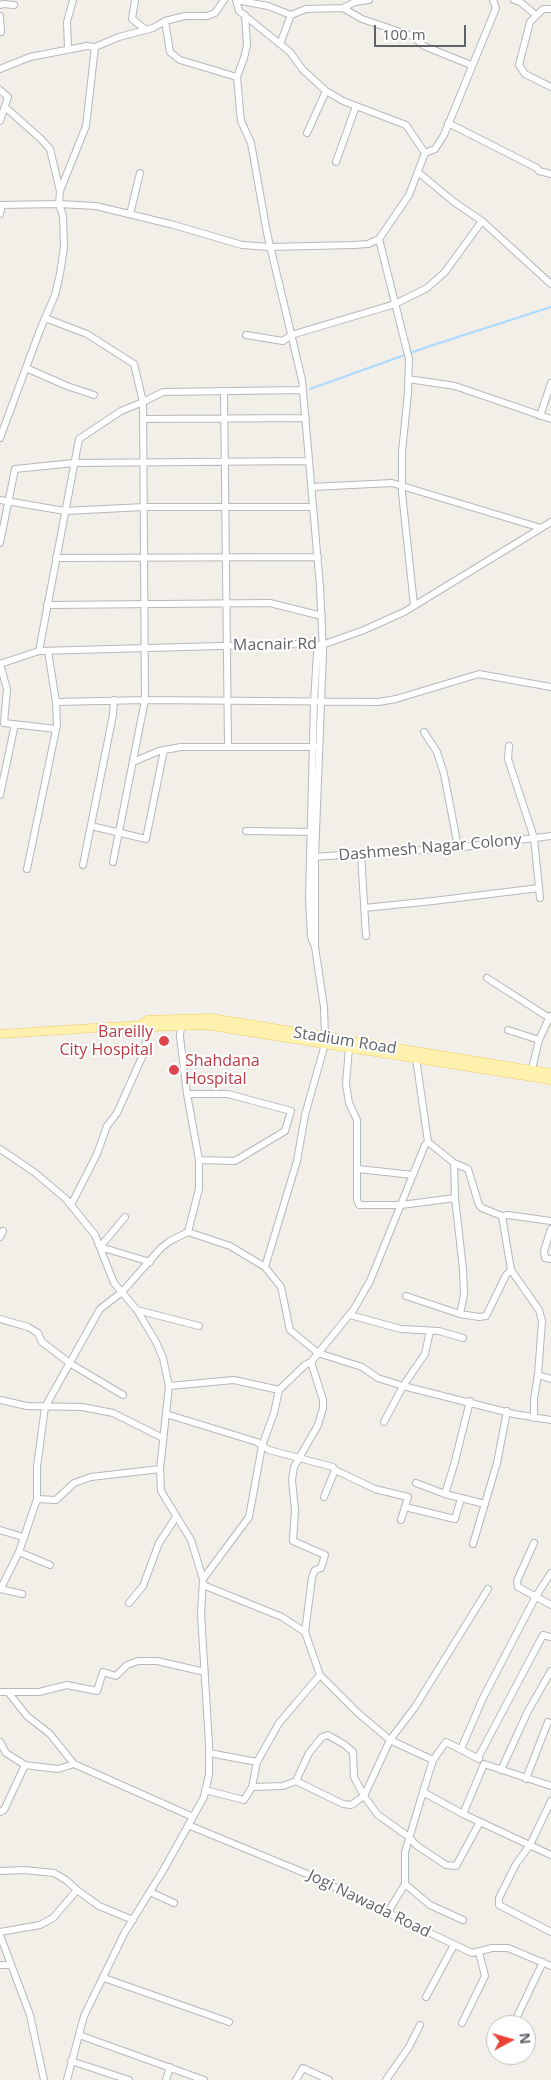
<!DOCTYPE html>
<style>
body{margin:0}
#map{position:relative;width:551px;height:2080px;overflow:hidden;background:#f1efe8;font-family:"Open Sans",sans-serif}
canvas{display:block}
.north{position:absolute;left:486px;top:2015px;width:50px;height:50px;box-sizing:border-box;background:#fff;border:1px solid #bfc1c3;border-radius:50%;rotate:84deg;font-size:14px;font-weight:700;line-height:20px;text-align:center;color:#5f6368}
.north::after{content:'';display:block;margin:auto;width:18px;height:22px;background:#ea4335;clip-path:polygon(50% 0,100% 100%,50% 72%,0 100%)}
.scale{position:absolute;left:374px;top:25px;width:92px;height:22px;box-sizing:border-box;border:2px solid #5f6368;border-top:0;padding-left:6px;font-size:15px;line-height:18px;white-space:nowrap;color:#5f6368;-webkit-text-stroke:4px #fff;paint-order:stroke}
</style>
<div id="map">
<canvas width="551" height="2080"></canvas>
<div class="north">N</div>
<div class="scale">100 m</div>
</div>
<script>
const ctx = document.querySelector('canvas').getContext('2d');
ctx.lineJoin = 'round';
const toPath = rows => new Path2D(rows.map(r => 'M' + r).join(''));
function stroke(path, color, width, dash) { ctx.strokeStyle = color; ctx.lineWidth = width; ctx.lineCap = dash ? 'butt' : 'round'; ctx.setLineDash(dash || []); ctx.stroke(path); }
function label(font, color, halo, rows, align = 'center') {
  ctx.font = font + ' "Open Sans",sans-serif'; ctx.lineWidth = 4; ctx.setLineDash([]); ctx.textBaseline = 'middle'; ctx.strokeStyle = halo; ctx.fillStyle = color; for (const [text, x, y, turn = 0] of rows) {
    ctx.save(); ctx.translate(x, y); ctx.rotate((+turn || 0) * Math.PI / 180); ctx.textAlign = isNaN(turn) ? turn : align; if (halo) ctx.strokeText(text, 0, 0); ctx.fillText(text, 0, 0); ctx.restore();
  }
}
const stream = toPath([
 [310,389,427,347,551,307]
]);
const minor = toPath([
 [135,0,132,19,145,29],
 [236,0,268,6,291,15],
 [514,0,520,2,536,15],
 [0,5,3,4,14,5],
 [343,8,355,2,369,0],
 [551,9,543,9,530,22,519,65,525,74,551,87],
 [245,15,247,45,244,58,237,77,240,111,241,121,251,143,267,233,302,380,320,587,323,652,315,858,315,947],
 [0,16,1,32],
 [165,21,170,52,180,60,237,77],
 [280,44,291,15,306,9,343,8,362,19,412,36,424,46,471,65],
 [68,49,67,22,73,0],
 [0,69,30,57,87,46,95,47,119,37,153,28,165,21,185,16,207,16,215,13,224,0],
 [0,90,8,97,0,121],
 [448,123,537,168,539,171,551,174],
 [307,133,326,91],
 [425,153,435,149,444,135,496,8,493,0],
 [336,162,356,106],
 [419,173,454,202,482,221,551,284],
 [60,191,86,126,95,47],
 [0,205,59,204,96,206,174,225,242,245,270,247,354,245,368,244,379,239,409,195,425,153,406,125,343,101,326,91,303,70,290,52,239,11,236,0],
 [0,214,2,205],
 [130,214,140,173],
 [379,239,409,359,408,393,402,452,402,493,414,605],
 [246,335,283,341,291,335,395,304,427,288,445,272,482,221],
 [26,368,67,386,94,395],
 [408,379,455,386,551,419],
 [224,391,228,746],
 [540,416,551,383],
 [143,419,306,418],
 [0,438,40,330,55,295,60,274,64,247,63,216,59,204,60,191,50,149,41,139,5,107],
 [312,487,392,483,541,528],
 [0,500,65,511,144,507,313,507],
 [0,543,15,469,74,463,309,461],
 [56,558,318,557],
 [47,605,270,603,322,616],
 [322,645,317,653,314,702,309,898,311,937,315,947,324,1007,325,1038],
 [39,651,79,439,121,411,143,402,134,364,87,334,45,318],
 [0,664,39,651,293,644,322,645,364,630,404,612,551,522],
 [0,664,7,689,4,723,56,729],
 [56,702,145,700,378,702,396,699,479,674,551,687],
 [424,732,437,752,444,774,458,847],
 [509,746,508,759,534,838,540,898],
 [133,762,159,751,181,747,316,747],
 [0,795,15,724],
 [91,826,146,839,164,750],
 [246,831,313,832],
 [361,854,366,936],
 [312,857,455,848,551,836],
 [113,862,145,700,143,402,163,392,303,390],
 [83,865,113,715,114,700],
 [27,869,57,725,56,702,48,651],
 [364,908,433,901,539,888],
 [487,978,551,1019],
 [181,1025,180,1037,187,1094,199,1160,199,1189,188,1232],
 [508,1030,539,1040],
 [349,1048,346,1084,349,1103,357,1120,357,1199,359,1205,401,1205,455,1198],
 [416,1058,428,1142,454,1163,468,1169,479,1205,482,1208,502,1216,508,1215,551,1221],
 [531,1073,539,1040,550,1016],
 [187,1094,228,1094,291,1111,285,1131,235,1161,199,1160],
 [0,1149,34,1172,66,1199,95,1235,114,1283,137,1310,156,1342,163,1358,169,1386,160,1469,161,1491,191,1540,203,1579,201,1614,209,1744,209,1775,204,1797,164,1869,125,1932,84,2016,67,2080],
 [454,1163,455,1198,463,1269,464,1295,460,1314],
 [358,1169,413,1175],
 [71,1205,97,1154,107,1126,117,1113,143,1055,149,1027],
 [502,1216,511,1270,539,1310,542,1321,538,1375],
 [125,1217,100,1247,150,1262],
 [551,1229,544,1251,545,1258,551,1259],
 [0,1237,3,1231],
 [265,1267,297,1161,305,1115,325,1044],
 [406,1296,460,1314,479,1317,486,1316,506,1275,511,1270],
 [137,1310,199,1326],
 [350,1315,401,1329,439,1331,463,1338],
 [0,1319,28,1327,38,1333,42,1342,71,1364,123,1395],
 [311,1362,323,1400,323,1408,318,1425,294,1467,292,1480,295,1510,293,1541,325,1555,321,1568,315,1570,312,1578,305,1632,320,1675,358,1713,390,1740,433,1760],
 [169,1386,234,1380,279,1390],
 [0,1400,27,1406,82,1407,113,1413,163,1438],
 [166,1414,257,1442,269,1450,333,1467,335,1470],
 [534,1418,534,1399,538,1375,551,1379],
 [384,1422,403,1386,425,1354,430,1331],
 [416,1483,445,1494,485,1504],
 [445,1494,454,1465,470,1401],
 [324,1497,335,1470,375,1489,408,1497,401,1520],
 [37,1499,56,1500,74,1483,91,1477,160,1469],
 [405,1507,455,1519,461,1498],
 [0,1530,23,1537],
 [534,1543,517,1581,518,1587,551,1605],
 [473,1544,497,1463,507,1411],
 [19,1552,50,1565],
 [203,1579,249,1517,262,1446,274,1413,279,1390,305,1365,311,1362,354,1309,370,1281,425,1145,428,1142],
 [203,1585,282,1617,305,1632],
 [1,1588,19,1552,37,1499,37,1467,45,1407,100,1309,122,1292,161,1248,170,1241,188,1232,230,1246,265,1267,281,1287,290,1330,318,1353,362,1367,378,1378,403,1386,514,1414,551,1420],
 [0,1589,22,1594],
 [129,1603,143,1586,159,1543,176,1517],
 [0,1692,39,1692,67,1685,97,1691,103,1672,116,1676,127,1665,138,1661,157,1661,205,1672],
 [8,1692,27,1716,50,1734,74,1764,193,1817],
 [0,1742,6,1753,25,1765,58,1769,74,1764],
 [461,1749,483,1698,536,1596,551,1573],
 [209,1753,257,1762],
 [478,1758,543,1635,551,1637],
 [501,1770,528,1711,551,1671],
 [526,1779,548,1722],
 [296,1781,343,1804,351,1805,364,1796,390,1740,415,1707,488,1589],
 [252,1787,283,1786,296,1781,309,1753,322,1737,328,1735,345,1745,353,1752,354,1777,364,1796,378,1815,409,1837,416,1845,446,1865,456,1866,480,1822],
 [205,1790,244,1800,252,1787,257,1762,279,1723,320,1675],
 [423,1792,433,1760,446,1742,479,1759],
 [551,1801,530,1845,516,1864,499,1898,499,1905,551,1932],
 [0,1812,4,1810,25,1765],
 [463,1814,551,1855],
 [188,1825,307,1874,472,1953,492,1948,508,1948,551,1966],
 [0,1871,24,1870,54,1873,66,1880,77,1890,99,1906,133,1920],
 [405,1884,430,1905,463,1920],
 [150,1892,174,1903],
 [388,1912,405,1884,405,1852,423,1792,463,1814,484,1764,551,1786],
 [0,1932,40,1925,53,1918,77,1890],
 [0,1935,30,2015,44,2080],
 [0,1965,11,1965],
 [104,1978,229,2022],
 [426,1997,454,1945],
 [462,2023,485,1976,479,1952],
 [513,2025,543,1962],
 [79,2035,204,2080],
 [71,2061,129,2080],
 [166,2080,170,2067],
 [296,2080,303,2068,329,2080],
 [386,2080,409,2047,420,2025]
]);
const major = toPath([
 [141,1025,147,1020,211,1018,551,1073],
 [0,1034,141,1025,149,1027,206,1025,551,1080]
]);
const markers = [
 [164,1041,6,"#e0444e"],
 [174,1070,6,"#e0444e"]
];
const streetNames = [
 ["Macnair Rd",275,645,-1],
 ["Dashmesh Nagar Colony",430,848,-5],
 ["Stadium Road",345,1041,9],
 ["Jogi Nawada Road",369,1904,26]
];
const healthNames = [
 ["Bareilly",153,1032],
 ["City Hospital",153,1050],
 ["Shahdana",185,1061,"left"],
 ["Hospital",185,1079,"left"]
];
stroke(stream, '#aadaff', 2);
stroke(minor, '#b5b8bc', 8);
stroke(major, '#f2c960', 9);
stroke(minor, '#fff', 6);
stroke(major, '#fff2af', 8);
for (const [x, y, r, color] of markers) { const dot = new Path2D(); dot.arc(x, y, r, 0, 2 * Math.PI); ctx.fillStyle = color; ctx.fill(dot); stroke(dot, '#fff', 2); }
label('16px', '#5f6368', '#fff', streetNames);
label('16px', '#be3a42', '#fff', healthNames, 'right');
</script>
